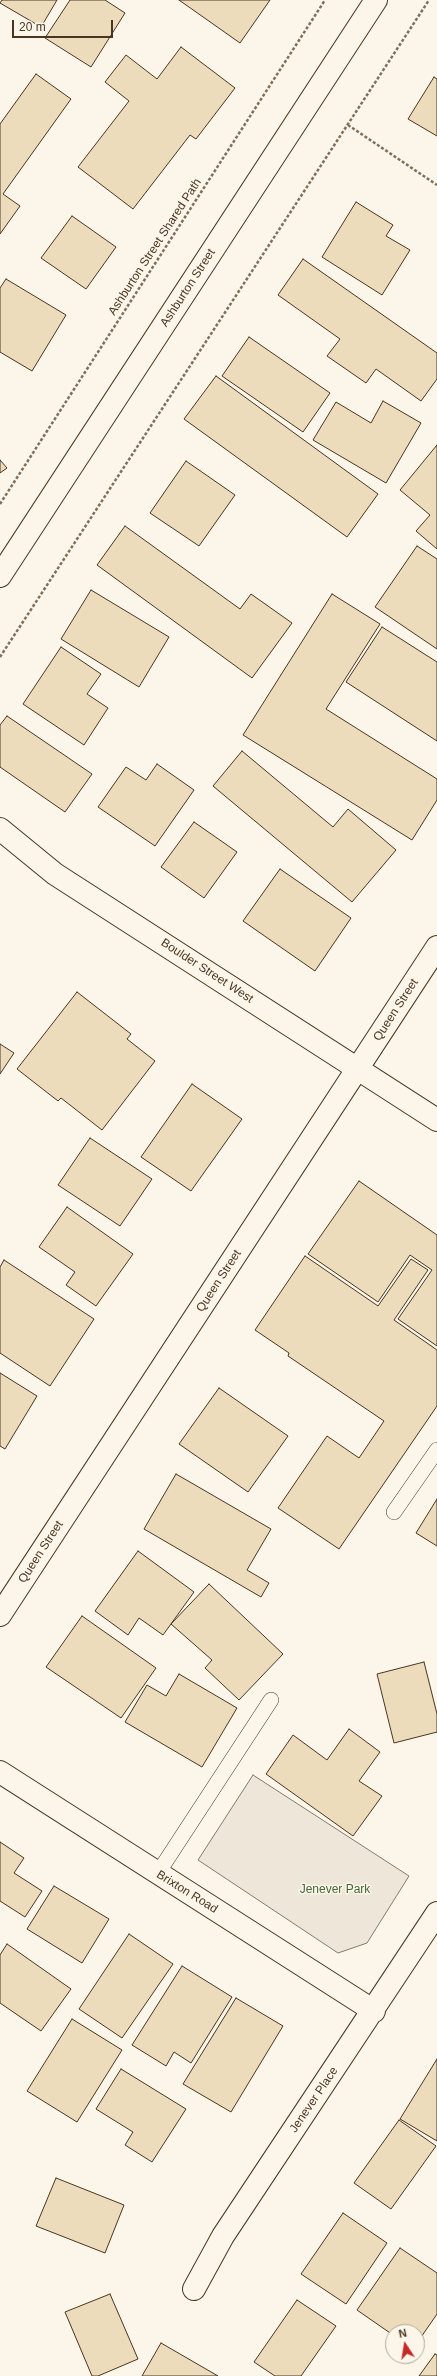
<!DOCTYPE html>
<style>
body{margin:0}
#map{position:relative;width:437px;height:2376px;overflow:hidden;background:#fbf6e9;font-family:Arial,sans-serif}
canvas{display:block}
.north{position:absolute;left:385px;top:2324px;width:40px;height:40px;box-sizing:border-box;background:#fbf6e9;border:1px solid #b4a999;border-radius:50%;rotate:348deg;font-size:11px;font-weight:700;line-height:16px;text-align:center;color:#4a3520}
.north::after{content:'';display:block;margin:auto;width:14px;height:18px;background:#c62828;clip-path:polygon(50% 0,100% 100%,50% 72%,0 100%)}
.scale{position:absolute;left:12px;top:20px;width:101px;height:18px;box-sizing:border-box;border:2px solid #4a3520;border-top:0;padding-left:5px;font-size:12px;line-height:14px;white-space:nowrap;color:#4a3520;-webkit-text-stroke:3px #fbf6e9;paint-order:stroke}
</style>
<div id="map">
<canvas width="437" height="2376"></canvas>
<div class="north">N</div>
<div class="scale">20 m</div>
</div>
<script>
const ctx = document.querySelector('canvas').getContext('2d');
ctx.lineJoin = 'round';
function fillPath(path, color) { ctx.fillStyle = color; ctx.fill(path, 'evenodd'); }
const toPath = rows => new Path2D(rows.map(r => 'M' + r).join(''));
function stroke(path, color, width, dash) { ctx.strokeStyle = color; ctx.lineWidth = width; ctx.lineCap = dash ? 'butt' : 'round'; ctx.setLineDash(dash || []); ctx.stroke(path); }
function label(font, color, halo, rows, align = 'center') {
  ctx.font = font + ' Arial,sans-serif'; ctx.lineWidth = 3; ctx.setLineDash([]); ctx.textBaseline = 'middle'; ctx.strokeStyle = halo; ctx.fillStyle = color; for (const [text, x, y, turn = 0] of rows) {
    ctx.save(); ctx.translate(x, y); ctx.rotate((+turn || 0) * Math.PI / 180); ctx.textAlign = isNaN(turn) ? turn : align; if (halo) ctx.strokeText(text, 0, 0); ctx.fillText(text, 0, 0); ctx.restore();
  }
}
const green = toPath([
 [253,1775,409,1876,367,1943,338,1953,198,1860,253,1775]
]);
const building = toPath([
 [2,0,57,0,41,27,0,3,2,0],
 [70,0,105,0,125,13,91,67,45,38,70,0],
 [179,0,270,0,240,43,179,0],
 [181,47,235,88,196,139,190,135,133,209,78,167,129,101,105,82,126,55,157,79,181,47],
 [36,74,71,99,3,194,20,206,0,234,0,124,36,74],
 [434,77,437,79,437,136,408,119,434,77],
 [356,202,393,225,386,236,410,250,382,295,322,257,356,202],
 [72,216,116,247,86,289,41,258,72,216],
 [303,259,437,353,437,379,421,401,376,369,366,383,327,356,340,339,278,295,303,259],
 [6,279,66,315,32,371,0,352,0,288,6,279],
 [249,337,330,393,303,432,222,376,249,337],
 [216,376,378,494,347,537,184,419,216,376],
 [383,401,421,423,386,483,313,440,336,402,371,423,383,401],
 [437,445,437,549,416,531,430,515,400,490,437,445],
 [0,460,7,468,0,473,0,460],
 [186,461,235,495,199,546,150,513,186,461],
 [125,526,240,609,251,594,292,623,252,678,97,565,125,526],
 [417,546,437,559,437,649,375,607,417,546],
 [91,590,169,637,139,687,61,639,91,590],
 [332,594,380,624,326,709,437,779,437,800,412,840,243,735,332,594],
 [382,627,437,662,437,741,346,682,382,627],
 [61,647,101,674,87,694,108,708,84,745,23,704,61,647],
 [7,716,92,774,65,812,0,767,0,725,7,716],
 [242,751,333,827,348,809,396,850,352,902,213,786,242,751],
 [157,764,194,790,155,846,98,807,126,767,146,780,157,764],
 [194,822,237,852,204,898,161,867,194,822],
 [280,869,351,918,315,971,243,921,280,869],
 [77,992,131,1034,127,1039,155,1061,102,1130,61,1098,58,1101,17,1069,77,992],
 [0,1044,14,1053,0,1074,0,1044],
 [192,1084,242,1119,191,1191,141,1157,192,1084],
 [90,1138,152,1179,120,1226,58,1185,90,1138],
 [359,1181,437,1235,437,1346,398,1319,432,1270,410,1255,378,1302,308,1254,359,1181],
 [67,1207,133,1254,96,1306,66,1285,75,1272,39,1247,67,1207],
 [305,1256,378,1306,411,1259,428,1270,394,1320,437,1350,437,1406,339,1549,278,1508,327,1436,359,1458,384,1421,288,1356,289,1353,255,1330,305,1256],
 [4,1260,94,1319,50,1386,0,1353,0,1267,4,1260],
 [0,1373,37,1396,5,1449,0,1446,0,1373],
 [219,1388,288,1436,248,1492,179,1444,219,1388],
 [176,1474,271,1529,247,1570,269,1583,261,1597,144,1529,176,1474],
 [437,1499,437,1546,416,1533,437,1499],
 [138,1551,194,1592,163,1635,139,1618,128,1635,95,1611,138,1551],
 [209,1584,283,1654,239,1700,205,1668,212,1660,171,1624,209,1584],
 [82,1616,156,1668,121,1718,46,1667,82,1616],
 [424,1662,437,1714,437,1732,394,1743,377,1674,424,1662],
 [179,1674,237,1708,202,1767,125,1722,147,1685,166,1696,179,1674],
 [349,1729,380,1752,359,1781,382,1796,353,1836,266,1774,293,1735,327,1760,349,1729],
 [0,1842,24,1858,14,1873,42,1891,25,1917,0,1901,0,1842],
 [54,1886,109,1919,82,1963,27,1929,54,1886],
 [129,1934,173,1964,122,2038,79,2009,129,1934],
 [7,1944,71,1989,41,2031,0,2003,0,1955,7,1944],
 [182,1966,232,1997,191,2063,174,2052,166,2066,132,2045,182,1966],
 [236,1998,283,2026,231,2112,183,2084,236,1998],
 [72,2019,122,2050,77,2122,27,2091,72,2019],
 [437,2059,437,2141,400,2119,437,2059],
 [121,2069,186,2109,152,2162,125,2145,133,2132,96,2109,121,2069],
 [399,2120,436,2146,391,2209,354,2183,399,2120],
 [56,2178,124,2205,105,2253,36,2226,56,2178],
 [343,2213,387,2243,346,2304,301,2274,343,2213],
 [400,2248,437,2273,437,2314,417,2343,417,2332,393,2332,393,2335,357,2310,400,2248],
 [110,2294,138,2359,98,2376,92,2376,65,2312,110,2294],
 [297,2300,336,2326,301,2376,275,2376,254,2362,297,2300],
 [161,2343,218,2376,142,2376,161,2343],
 [435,2354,437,2355,437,2376,419,2376,435,2354]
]);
const path = toPath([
 [348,125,437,185],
 [0,504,325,0],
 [0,657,429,0]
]);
const lane = toPath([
 [394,1512,437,1450],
 [158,1873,271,1700]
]);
const street = toPath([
 [0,829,55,874,437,1120],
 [0,1615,437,947],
 [0,1772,374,2011],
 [194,2289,223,2236,437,1913]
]);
const secondary = toPath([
 [0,576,376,0]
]);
const streetNames = [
 ["Ashburton Street Shared Path",155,247,-57],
 ["Ashburton Street",188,288,-57],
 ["Boulder Street West",207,971,33],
 ["Queen Street",396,1010,-57],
 ["Queen Street",219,1281,-57],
 ["Queen Street",41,1552,-57],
 ["Brixton Road",187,1892,32],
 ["Jenever Place",314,2100,-56]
];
const parkNames = [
 ["Jenever Park",335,1890]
];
fillPath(green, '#ede6d9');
stroke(green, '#887966', 1);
fillPath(building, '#ecdcbc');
stroke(building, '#4a3520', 1);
stroke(lane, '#4a3520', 16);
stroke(street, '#4a3520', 24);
stroke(secondary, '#4a3520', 24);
stroke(path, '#7f6f5c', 2.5, [3, 2]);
stroke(lane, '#fbf6e9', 15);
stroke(street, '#fbf6e9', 22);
stroke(secondary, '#fbf6e9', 22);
label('12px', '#4a3520', '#fbf6e9', streetNames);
label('12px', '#436837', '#fbf6e9', parkNames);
</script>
